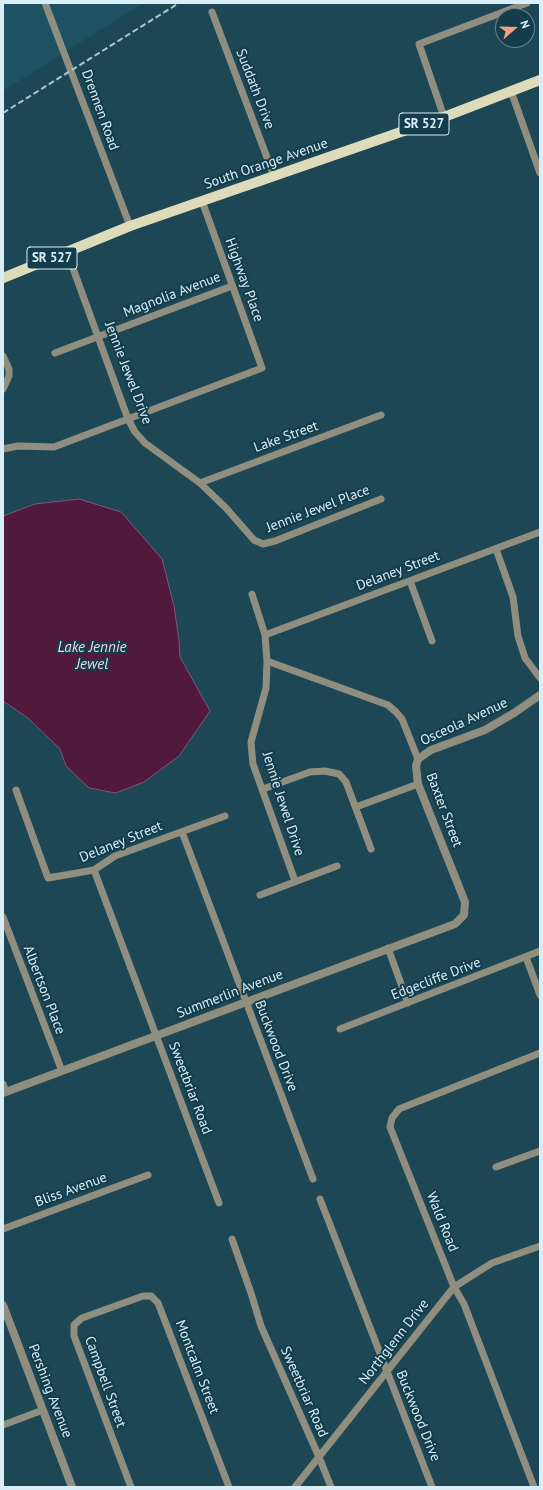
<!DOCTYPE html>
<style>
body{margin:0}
#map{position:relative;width:543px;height:1490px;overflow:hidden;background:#1e4756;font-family:"PT Sans",sans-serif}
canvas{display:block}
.frame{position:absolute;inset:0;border:4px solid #d9eff7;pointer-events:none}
.north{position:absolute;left:495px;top:8px;width:40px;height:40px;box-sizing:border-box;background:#133d4b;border:1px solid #628490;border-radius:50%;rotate:70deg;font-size:11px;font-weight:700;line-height:16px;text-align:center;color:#d9eff7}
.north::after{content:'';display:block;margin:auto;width:14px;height:18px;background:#f2a17e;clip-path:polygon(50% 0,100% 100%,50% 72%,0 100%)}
</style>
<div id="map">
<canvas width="543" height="1490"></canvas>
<div class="frame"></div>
<div class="north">N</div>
</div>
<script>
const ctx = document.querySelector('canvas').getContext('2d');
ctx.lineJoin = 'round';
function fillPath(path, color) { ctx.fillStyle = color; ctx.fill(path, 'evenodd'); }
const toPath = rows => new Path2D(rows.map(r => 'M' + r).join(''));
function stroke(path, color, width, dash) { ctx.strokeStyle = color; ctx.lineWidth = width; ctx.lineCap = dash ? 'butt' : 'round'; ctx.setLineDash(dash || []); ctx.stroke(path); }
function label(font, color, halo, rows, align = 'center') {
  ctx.font = font + ' "PT Sans",sans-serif'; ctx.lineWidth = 4; ctx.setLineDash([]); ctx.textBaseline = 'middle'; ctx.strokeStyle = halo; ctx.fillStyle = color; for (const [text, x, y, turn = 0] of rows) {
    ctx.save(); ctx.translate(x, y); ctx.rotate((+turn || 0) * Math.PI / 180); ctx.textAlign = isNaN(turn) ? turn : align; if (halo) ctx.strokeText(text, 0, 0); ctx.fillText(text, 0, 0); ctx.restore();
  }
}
const built = toPath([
 [3,3,143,3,3,91]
]);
const water = toPath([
 [79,499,121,512,162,559,174,606,179,640,180,657,210,711,179,756,144,782,116,793,89,788,66,766,60,749,28,718,3,701,3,516,35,504,79,499]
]);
const minor = toPath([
 [45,3,130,226],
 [212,12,274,176],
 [511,91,540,173],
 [444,117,419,44,527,3],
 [67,252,128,419,135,432,145,443,200,483,226,508,254,540,263,544,275,541,381,499],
 [55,353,232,286],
 [3,356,9,369,9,376,3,389],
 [3,449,18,446,54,447,262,368,202,201],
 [200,483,381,415],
 [496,549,513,597,518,636,525,658,540,678],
 [410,581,432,641],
 [252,594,265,635,267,661,266,688,251,742,252,754,253,764,295,881],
 [265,635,540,532],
 [267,661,388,705,396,712,402,719,418,759],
 [263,789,310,772,325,771,339,774,346,782,371,849],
 [16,790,48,878,94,870,115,856,225,816],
 [356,807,418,784],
 [182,832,313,1179],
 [94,870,219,1203],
 [260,895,337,866],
 [3,917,62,1071],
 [388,948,408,1003],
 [526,957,540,995],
 [340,1029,540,951],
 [3,1084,6,1092],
 [496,1167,540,1151],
 [320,1199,432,1487],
 [3,1229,148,1175],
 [232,1239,251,1293,261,1326,319,1457,331,1487],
 [3,1425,43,1410],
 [131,1487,74,1336,74,1325,82,1318,143,1296,151,1296,158,1303,229,1487],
 [295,1487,454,1287,492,1263,540,1246],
 [534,1487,464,1304,454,1287,390,1127,392,1118,399,1109,540,1053]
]);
const tertiary = toPath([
 [3,1093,455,924,464,915,465,902,418,784,416,766,418,759,431,750,485,730,514,713,540,695],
 [3,1305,72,1487]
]);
const primary = toPath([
 [3,278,130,226,444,117,540,80]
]);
const rail = toPath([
 [3,113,179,3]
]);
const shields = [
 [424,124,50],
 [52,258,50]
];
const shieldNames = [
 ["SR 527",424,124],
 ["SR 527",52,258]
];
const streetNames = [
 ["Suddath Drive",255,89,69],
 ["Drennen Road",100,110,70],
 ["South Orange Avenue",266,164,-19],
 ["Highway Place",244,280,70],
 ["Magnolia Avenue",172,295,-21],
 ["Jennie Jewel Drive",128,373,69],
 ["Lake Street",286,437,-20],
 ["Jennie Jewel Place",318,509,-21],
 ["Delaney Street",398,571,-21],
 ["Osceola Avenue",464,722,-25],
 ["Jennie Jewel Drive",283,804,72],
 ["Baxter Street",444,810,69],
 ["Delaney Street",121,842,-22],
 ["Edgecliffe Drive",436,979,-21],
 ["Albertson Place",44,990,69],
 ["Summerlin Avenue",230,994,-21],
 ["Buckwood Drive",276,1046,69],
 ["Sweetbriar Road",190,1088,69],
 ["Bliss Avenue",71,1190,-20],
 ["Wald Road",442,1222,68],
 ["Northglenn Drive",394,1342,-52],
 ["Montcalm Street",197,1367,69],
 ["Campbell Street",105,1382,70],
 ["Pershing Avenue",50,1391,69],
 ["Sweetbriar Road",304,1392,66],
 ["Buckwood Drive",418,1416,68]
];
const waterNames = [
 ["Lake Jennie",92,648],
 ["Jewel",92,665]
];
fillPath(built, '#1e5263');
fillPath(water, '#50193d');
stroke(water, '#795975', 1);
stroke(minor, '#908f7f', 7);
stroke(tertiary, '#908f7f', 8);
stroke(primary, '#dedbba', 10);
stroke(rail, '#adc7d1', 2, [6, 3]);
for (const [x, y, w] of shields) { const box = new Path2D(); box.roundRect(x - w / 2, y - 11, w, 22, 3); ctx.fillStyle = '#133d4b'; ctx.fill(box); stroke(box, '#d9eff7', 1); }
label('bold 13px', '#d9eff7', null, shieldNames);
label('14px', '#d9eff7', '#133d4b', streetNames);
label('italic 15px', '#f7d2e7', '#133d4b', waterNames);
</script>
